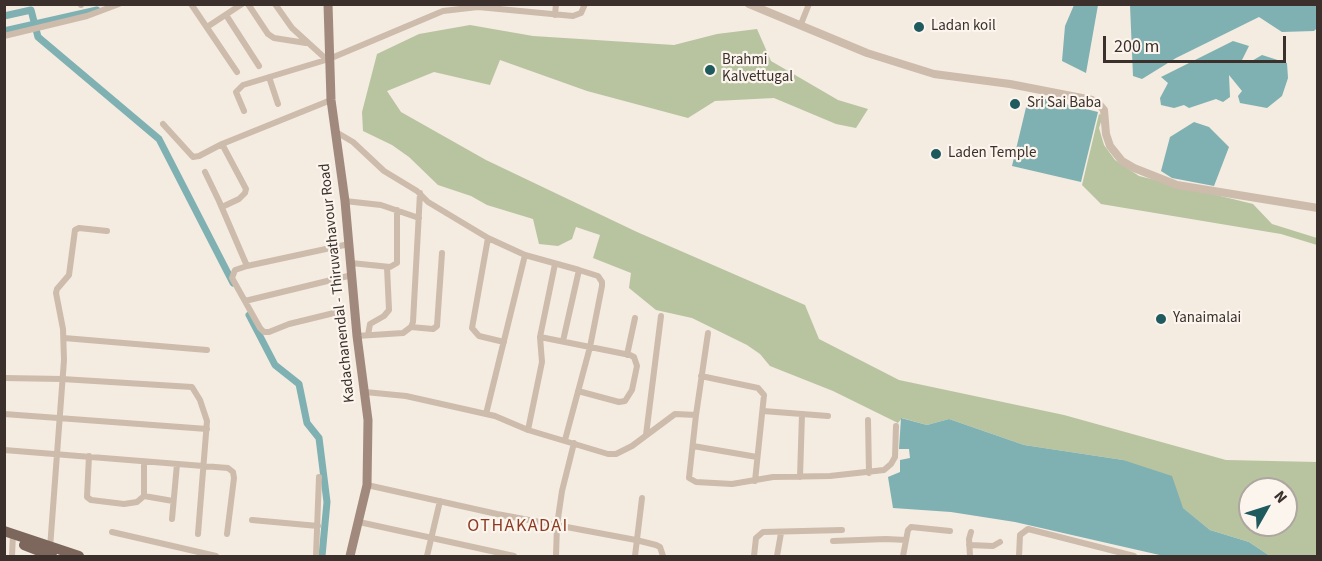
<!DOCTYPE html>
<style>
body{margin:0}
#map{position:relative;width:1322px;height:561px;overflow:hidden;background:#f4ebe1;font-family:"Source Sans 3",sans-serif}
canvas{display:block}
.frame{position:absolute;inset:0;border:6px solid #3b302b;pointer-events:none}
.north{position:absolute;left:1238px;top:477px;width:60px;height:60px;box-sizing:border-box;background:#fbf5ee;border:2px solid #aea6a0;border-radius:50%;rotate:51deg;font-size:16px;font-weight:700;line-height:24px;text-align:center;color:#3b302b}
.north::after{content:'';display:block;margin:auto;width:21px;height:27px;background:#1f5a5e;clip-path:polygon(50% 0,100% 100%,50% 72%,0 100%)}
.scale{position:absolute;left:1103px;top:36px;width:183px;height:27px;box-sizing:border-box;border:3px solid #3b302b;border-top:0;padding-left:8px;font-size:18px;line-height:21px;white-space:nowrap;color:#3b302b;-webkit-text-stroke:4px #fbf5ee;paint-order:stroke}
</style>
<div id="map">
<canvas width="1322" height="561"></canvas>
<div class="frame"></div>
<div class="north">N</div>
<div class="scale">200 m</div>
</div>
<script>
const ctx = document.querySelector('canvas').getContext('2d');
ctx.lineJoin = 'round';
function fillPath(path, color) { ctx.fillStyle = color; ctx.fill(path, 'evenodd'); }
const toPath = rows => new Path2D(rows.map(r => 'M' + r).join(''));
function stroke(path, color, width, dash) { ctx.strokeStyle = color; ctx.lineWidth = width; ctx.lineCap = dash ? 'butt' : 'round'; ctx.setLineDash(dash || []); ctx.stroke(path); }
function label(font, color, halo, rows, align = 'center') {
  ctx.font = font + ' "Source Sans 3",sans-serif'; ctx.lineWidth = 4.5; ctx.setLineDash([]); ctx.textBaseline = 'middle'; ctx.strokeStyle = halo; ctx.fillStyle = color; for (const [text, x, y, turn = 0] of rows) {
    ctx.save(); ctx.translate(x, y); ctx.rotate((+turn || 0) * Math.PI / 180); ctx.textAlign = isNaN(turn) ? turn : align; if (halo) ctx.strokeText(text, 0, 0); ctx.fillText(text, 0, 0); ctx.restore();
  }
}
const green = toPath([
 [470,25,533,36,674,45,717,34,757,29,771,61,838,100,868,109,856,128,836,124,774,98,715,101,688,118,587,91,500,60,490,85,434,72,387,91,401,112,486,160,637,232,805,305,819,339,899,380,1064,415,1226,460,1317,462,1317,556,1270,556,1249,542,1210,530,1123,460,1024,445,949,419,927,425,902,418,898,423,833,391,770,366,760,354,747,345,692,318,656,310,629,288,631,273,593,258,600,235,576,227,572,239,558,246,539,244,533,219,487,205,471,196,438,185,409,157,392,145,363,131,362,112,377,54,419,34],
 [1250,489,1286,489,1286,525,1250,525],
 [1099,114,1103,116,1099,128,1104,145,1115,160,1139,176,1253,204,1272,224,1317,238,1317,245,1281,234,1101,204,1082,185]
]);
const water = toPath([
 [1074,5,1098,5,1086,73,1062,61,1065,26],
 [1130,5,1317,5,1317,28,1314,31,1282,32,1259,17,1176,58,1142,79,1133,76],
 [1233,41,1249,46,1241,62,1250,62,1262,55,1287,63,1288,78,1282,96,1267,108,1240,103,1238,96,1242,91,1229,75,1230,97,1223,102,1216,99,1189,108,1184,105,1174,108,1161,105,1160,98,1168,83,1161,77],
 [1029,95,1098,112,1081,182,1012,166],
 [1194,122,1209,127,1229,147,1214,186,1172,178,1161,171,1170,137],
 [901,418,927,425,949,419,1024,445,1123,460,1172,476,1183,508,1210,530,1249,542,1270,556,1164,556,1015,522,951,512,893,508,888,477,900,472,900,460,910,458,909,449,899,449]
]);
const canal = toPath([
 [4,16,31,10,38,37,159,139,233,283],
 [4,31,97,10],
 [249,315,275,365,299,384,307,423,319,438,327,502,322,556]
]);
const minor = toPath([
 [191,4,237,72],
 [248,4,268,34,274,38,306,43],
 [275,4,292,28,326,59],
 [81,5,81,4],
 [226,15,259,66],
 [555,15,556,4],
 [801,24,809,4],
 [207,27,242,4],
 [4,36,87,16,119,4],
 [269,77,278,104],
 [244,111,236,92,243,85,329,59,443,11,478,7,573,16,581,13,585,4],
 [163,124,193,157,199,156,222,144,246,189,245,193,239,199,222,207],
 [336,132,353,142,384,171,417,191,428,202,488,238,472,328,479,336,504,342],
 [222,144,331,100],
 [205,172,219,201,247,266,235,270,232,278,260,328,264,332,269,332,289,324,334,313],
 [345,201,381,205,419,218],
 [488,238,525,255],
 [351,263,390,267,397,263,397,210],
 [555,264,540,337,630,355,634,357,637,366,632,390,625,401,619,402,578,391],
 [247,266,349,244],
 [245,301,352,275],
 [411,327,433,329,437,326,442,253],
 [368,335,370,324,384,316,389,310,387,267],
 [357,336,403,333,411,327,413,322,420,193],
 [64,338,207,350],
 [563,341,579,270],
 [627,355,635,318],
 [701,376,758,388,764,395,755,481],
 [4,378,62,379,192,387,200,400,207,421,198,534],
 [365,392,406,396,495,416,528,430,608,454,616,454,632,446,675,414,696,415,708,333],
 [763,411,828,416],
 [4,414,207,429],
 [486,414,525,255,579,270,598,276,602,282,602,286,590,347,565,440],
 [696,415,689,478,696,482,732,484,773,477,830,476,884,470,891,464,895,457,896,426],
 [868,420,869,473],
 [528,430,542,362,540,337],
 [646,435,661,316],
 [693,446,757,457],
 [4,450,228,468,233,472,234,478,227,534],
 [89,456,87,497,91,500,124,504,137,502,144,496,144,462],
 [800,477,802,414],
 [367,485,497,514,636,540,656,545,660,547,663,556],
 [144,496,173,501],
 [172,519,177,464],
 [252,520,318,526],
 [359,522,514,556],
 [112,532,216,556],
 [833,541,886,539,906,540],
 [969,545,993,546,1000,542],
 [50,548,64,360,63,329,56,293,57,289,69,275,75,230,79,228,107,231],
 [12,556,13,534],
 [316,556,319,477],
 [427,556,440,501],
 [556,556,557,525,562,491,574,443],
 [635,556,642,498],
 [754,556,756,538,763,532,842,530],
 [777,556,781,533],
 [903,556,908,530,911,527,950,531],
 [970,556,969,539,971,532],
 [1019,556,1020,535,1028,529,1134,556]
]);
const tertiary = toPath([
 [749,4,867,53,934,74,1010,84,1092,100,1098,103,1104,110,1106,134,1110,146,1122,161,1134,168,1177,185,1318,208]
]);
const secondary = toPath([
 [328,4,331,100,345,201,357,336,368,420,367,485,350,556]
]);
const primary = toPath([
 [4,531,79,556],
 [24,545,52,556]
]);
const markers = [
 [919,27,6,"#1f5a5e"],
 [710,70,6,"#1f5a5e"],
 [1015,104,6,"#1f5a5e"],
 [936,154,6,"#1f5a5e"],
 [1161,319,6,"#1f5a5e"]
];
const poiNames = [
 ["Ladan koil",931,27],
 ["Brahmi",722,61],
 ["Kalvettugal",722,78],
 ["Sri Sai Baba",1027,104],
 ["Laden Temple",948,154],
 ["Yanaimalai",1173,319]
];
const streetNames = [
 ["Kadachanendal - Thiruvathavour Road",338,283,-96]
];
const quarterNames = [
 ["OTHAKADAI",518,527]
];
fillPath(green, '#b8c4a0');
fillPath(water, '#7fb0b2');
stroke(canal, '#7fb0b2', 7);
stroke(minor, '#cdbbac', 6);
stroke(tertiary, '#cdbbac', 8);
stroke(secondary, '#a18a7d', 9);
stroke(primary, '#7d675c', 10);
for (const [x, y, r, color] of markers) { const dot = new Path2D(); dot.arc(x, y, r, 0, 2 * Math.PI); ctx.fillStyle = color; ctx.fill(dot); stroke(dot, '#fbf5ee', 2); }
label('15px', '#3b302b', '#fbf5ee', poiNames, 'left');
label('15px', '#3b302b', '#fbf5ee', streetNames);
ctx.letterSpacing = '1.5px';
label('18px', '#8c3b22', '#fbf5ee', quarterNames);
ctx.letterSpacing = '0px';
</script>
